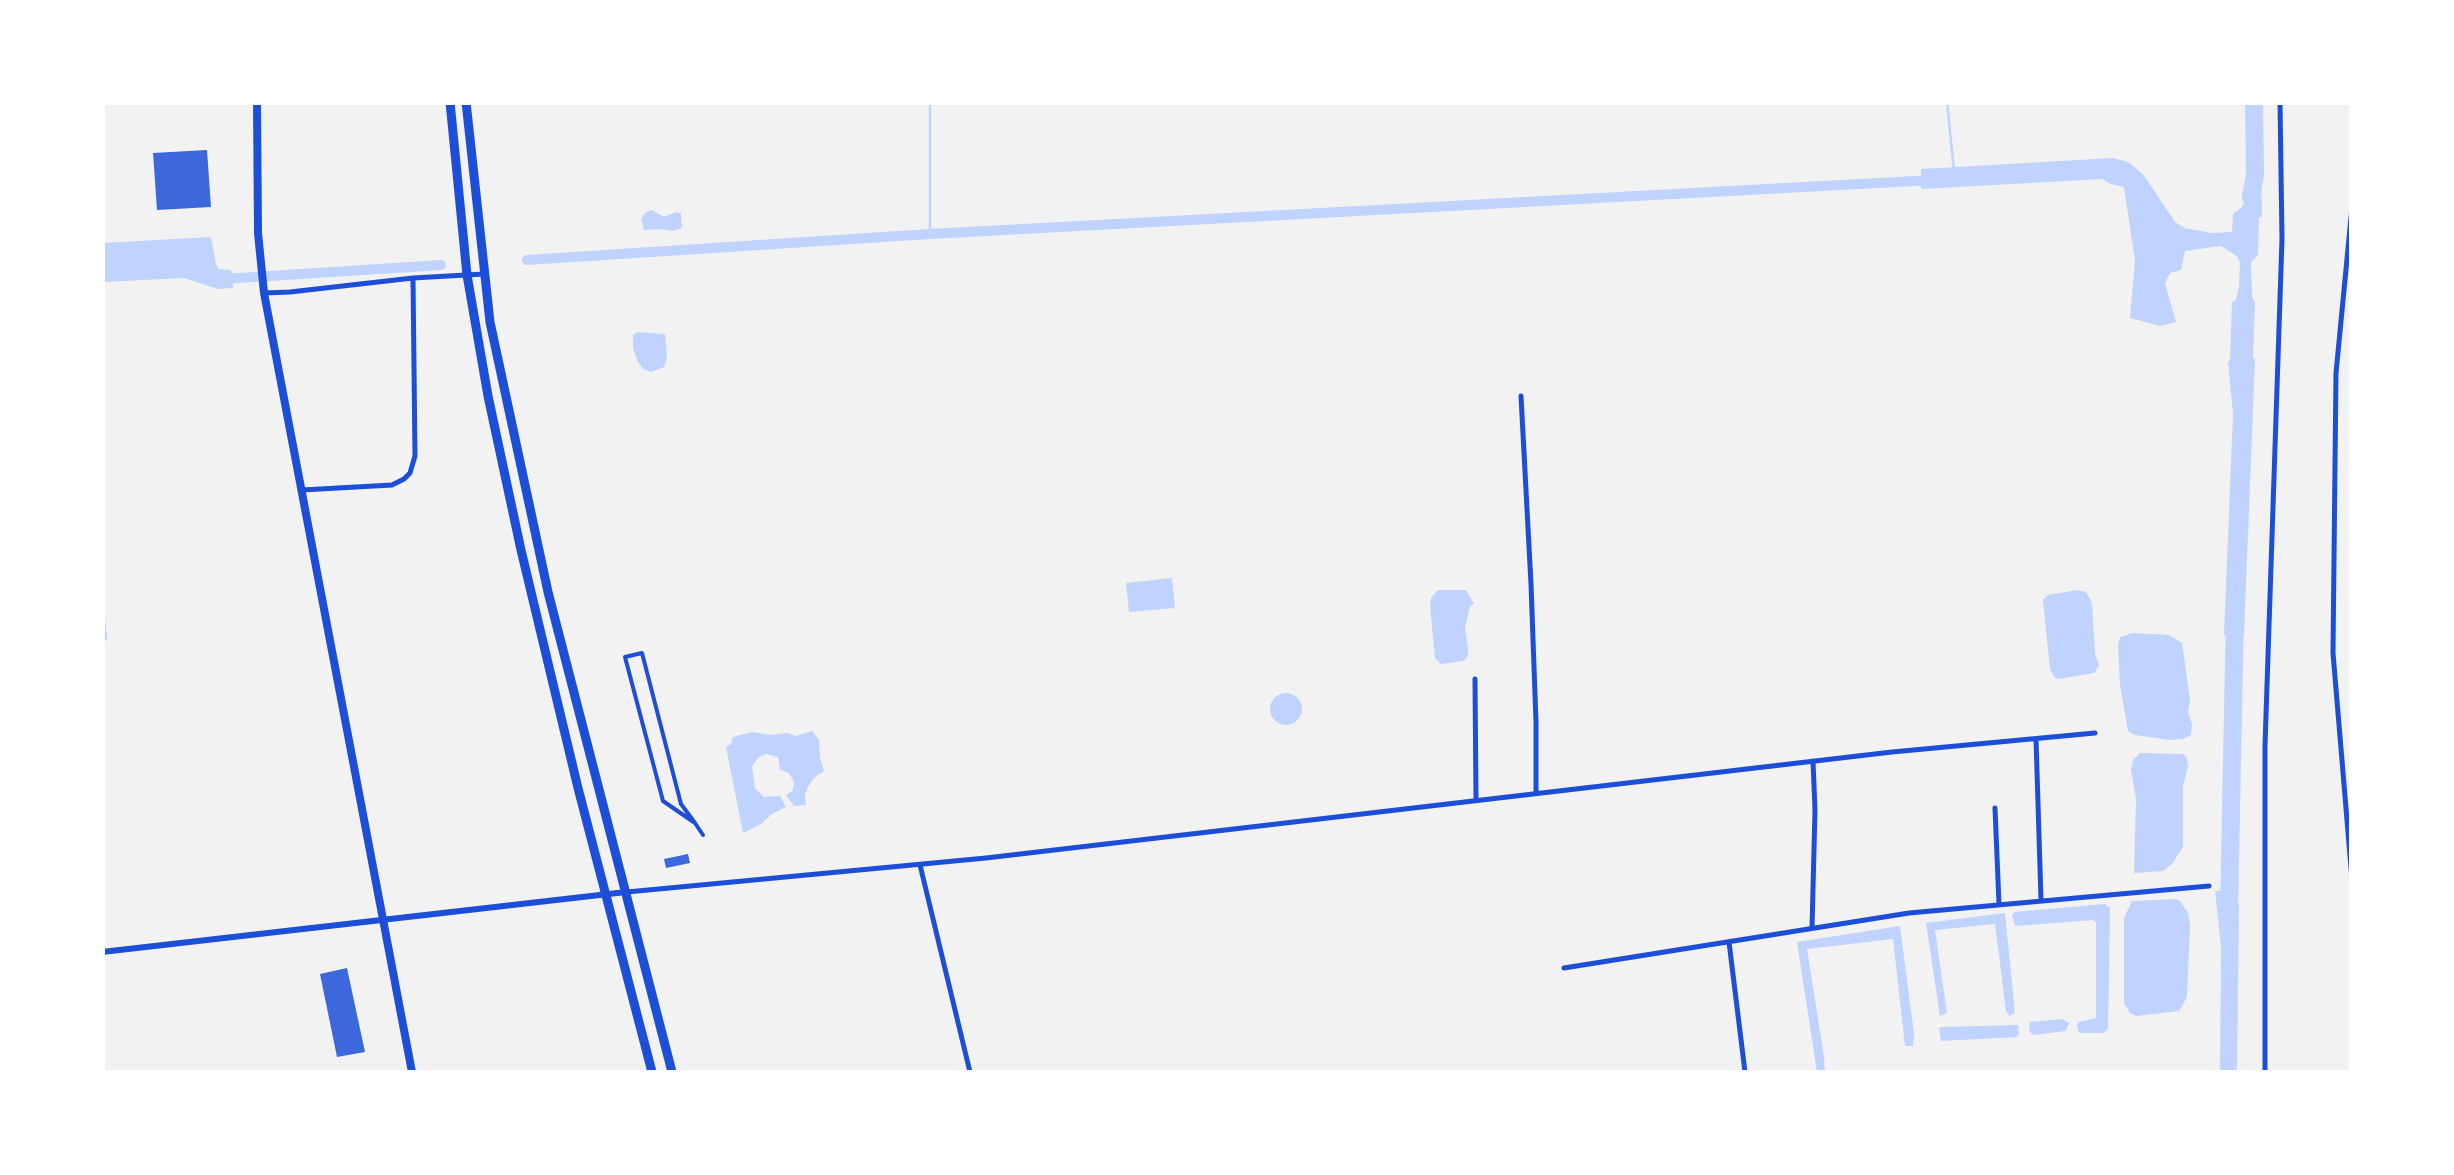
<!DOCTYPE html>
<style>
body{margin:0}
#map{position:relative;width:2454px;height:1175px;overflow:hidden;background:#f2f2f2;font-family:"Nunito Sans",sans-serif}
canvas{display:block}
.frame{position:absolute;inset:0;border:105px solid #fff;pointer-events:none}
</style>
<div id="map">
<canvas width="2454" height="1175"></canvas>
<div class="frame"></div>
</div>
<script>
const ctx = document.querySelector('canvas').getContext('2d');
ctx.lineJoin = 'round';
function fillPath(path, color) { ctx.fillStyle = color; ctx.fill(path, 'evenodd'); }
const toPath = rows => new Path2D(rows.map(r => 'M' + r).join(''));
function stroke(path, color, width, dash) { ctx.strokeStyle = color; ctx.lineWidth = width; ctx.lineCap = dash ? 'butt' : 'round'; ctx.setLineDash(dash || []); ctx.stroke(path); }
const water = toPath([
 [2113,158,2128,162,2143,174,2175,222,2185,228,2212,233,2232,232,2233,214,2242,207,2249,193,2249,173,2261,173,2262,217,2259,217,2258,255,2251,262,2252,296,2255,303,2253,358,2255,359,2244,635,2224,635,2233,414,2228,362,2230,360,2232,302,2236,300,2239,287,2240,263,2237,256,2221,246,2185,251,2181,270,2170,273,2165,283,2176,322,2160,326,2130,318,2135,261,2124,187,2111,184,2102,179,1921,189,1921,169],
 [652,210,664,217,676,212,681,213,682,228,672,231,662,229,644,230,641,219,646,212],
 [211,237,216,264,219,269,231,270,233,288,218,289,184,278,103,282,103,243],
 [637,332,665,334,667,357,664,367,651,372,643,369,637,360,633,348,633,335],
 [1172,578,1175,608,1129,612,1126,583],
 [1438,590,1466,590,1474,604,1470,606,1465,628,1468,647,1468,655,1464,661,1441,664,1435,658,1430,606,1431,598],
 [2077,590,2086,592,2092,603,2095,654,2099,666,2094,673,2059,679,2055,678,2050,669,2043,600,2048,595],
 [2133,633,2169,635,2182,643,2190,700,2188,712,2192,724,2191,735,2183,739,2169,740,2135,735,2128,731,2120,685,2118,646,2120,637],
 '1270 709a16 16 0 1 1 32 0a16 16 0 1 1-32 0Z',
 [812,731,819,740,820,758,824,771,814,778,808,787,805,795,806,805,794,806,786,795,793,790,794,782,789,773,780,770,778,757,766,754,759,757,752,766,755,788,764,797,780,796,786,807,772,814,761,824,743,833,726,747,731,744,733,737,752,732,769,735,788,733,795,736],
 [2140,753,2184,754,2187,759,2188,767,2183,786,2183,847,2172,864,2163,871,2134,873,2136,799,2131,770,2133,760],
 [2235,889,2239,906,2237,1072,2220,1072,2221,946,2215,891],
 [2176,899,2180,901,2188,913,2190,926,2187,997,2179,1011,2136,1016,2130,1013,2124,1003,2124,918,2132,901],
 [2105,904,2110,908,2110,913,2108,1029,2104,1033,2079,1033,2077,1025,2079,1022,2096,1018,2096,922,2093,920,2015,926,2012,915,2015,912],
 [2005,913,2015,1013,2009,1016,2006,1011,1995,924,1935,930,1947,1013,1940,1016,1926,923],
 [1900,926,1914,1034,1913,1046,1905,1046,1893,939,1807,949,1824,1057,1825,1072,1817,1072,1797,942],
 [2063,1019,2069,1023,2066,1031,2033,1035,2029,1031,2030,1022],
 [2018,1025,2019,1034,2017,1037,1941,1041,1939,1028,1942,1027]
]);
const stream = toPath([
 [930,102,930,234],
 [1947,102,1954,171],
 [102,602,106,639]
]);
const canal = toPath([
 [527,260,930,234,1934,180],
 [223,279,441,265]
]);
const river = toPath([
 [2251,197,2255,175,2254,102],
 [2229,911,2235,612]
]);
const building = toPath([
 [207,150,211,207,157,210,153,153],
 [688,854,690,863,666,868,664,859],
 [347,968,365,1052,337,1057,320,974]
]);
const pedestrian = toPath([
 [695,823,663,801,625,657,642,653,681,804,695,823,703,835]
]);
const minor = toPath([
 [2352,207,2336,373,2333,653,2352,880],
 [264,293,290,292,413,278,484,274],
 [1521,396,1531,584,1536,722,1536,792],
 [302,490,392,485,404,479,410,473,415,456,413,278],
 [1475,679,1476,799],
 [2036,739,2041,900],
 [1995,808,1999,904],
 [920,865,970,1072],
 [627,892,986,858,1892,752,2095,733],
 [1812,928,1815,810,1813,761],
 [1729,942,1745,1072],
 [1564,968,1909,913,2209,886],
 [2265,1072,2265,745,2282,239,2280,102]
]);
const tertiary = toPath([
 [102,952,626,892]
]);
const secondary = toPath([
 [257,102,258,233,264,293,412,1072]
]);
const primary = toPath([
 [450,102,467,275,488,396,521,550,578,788,652,1072],
 [466,102,490,322,548,592,672,1072]
]);
fillPath(water, '#bfd3fe');
stroke(stream, '#bfd3fe', 2.5);
stroke(canal, '#bfd3fe', 10);
stroke(river, '#bfd3fe', 18);
fillPath(building, '#3d67dc');
stroke(pedestrian, '#1d4ed8', 4);
stroke(minor, '#1d4ed8', 5);
stroke(tertiary, '#1d4ed8', 6);
stroke(secondary, '#1d4ed8', 8);
stroke(primary, '#1d4ed8', 9);
</script>
